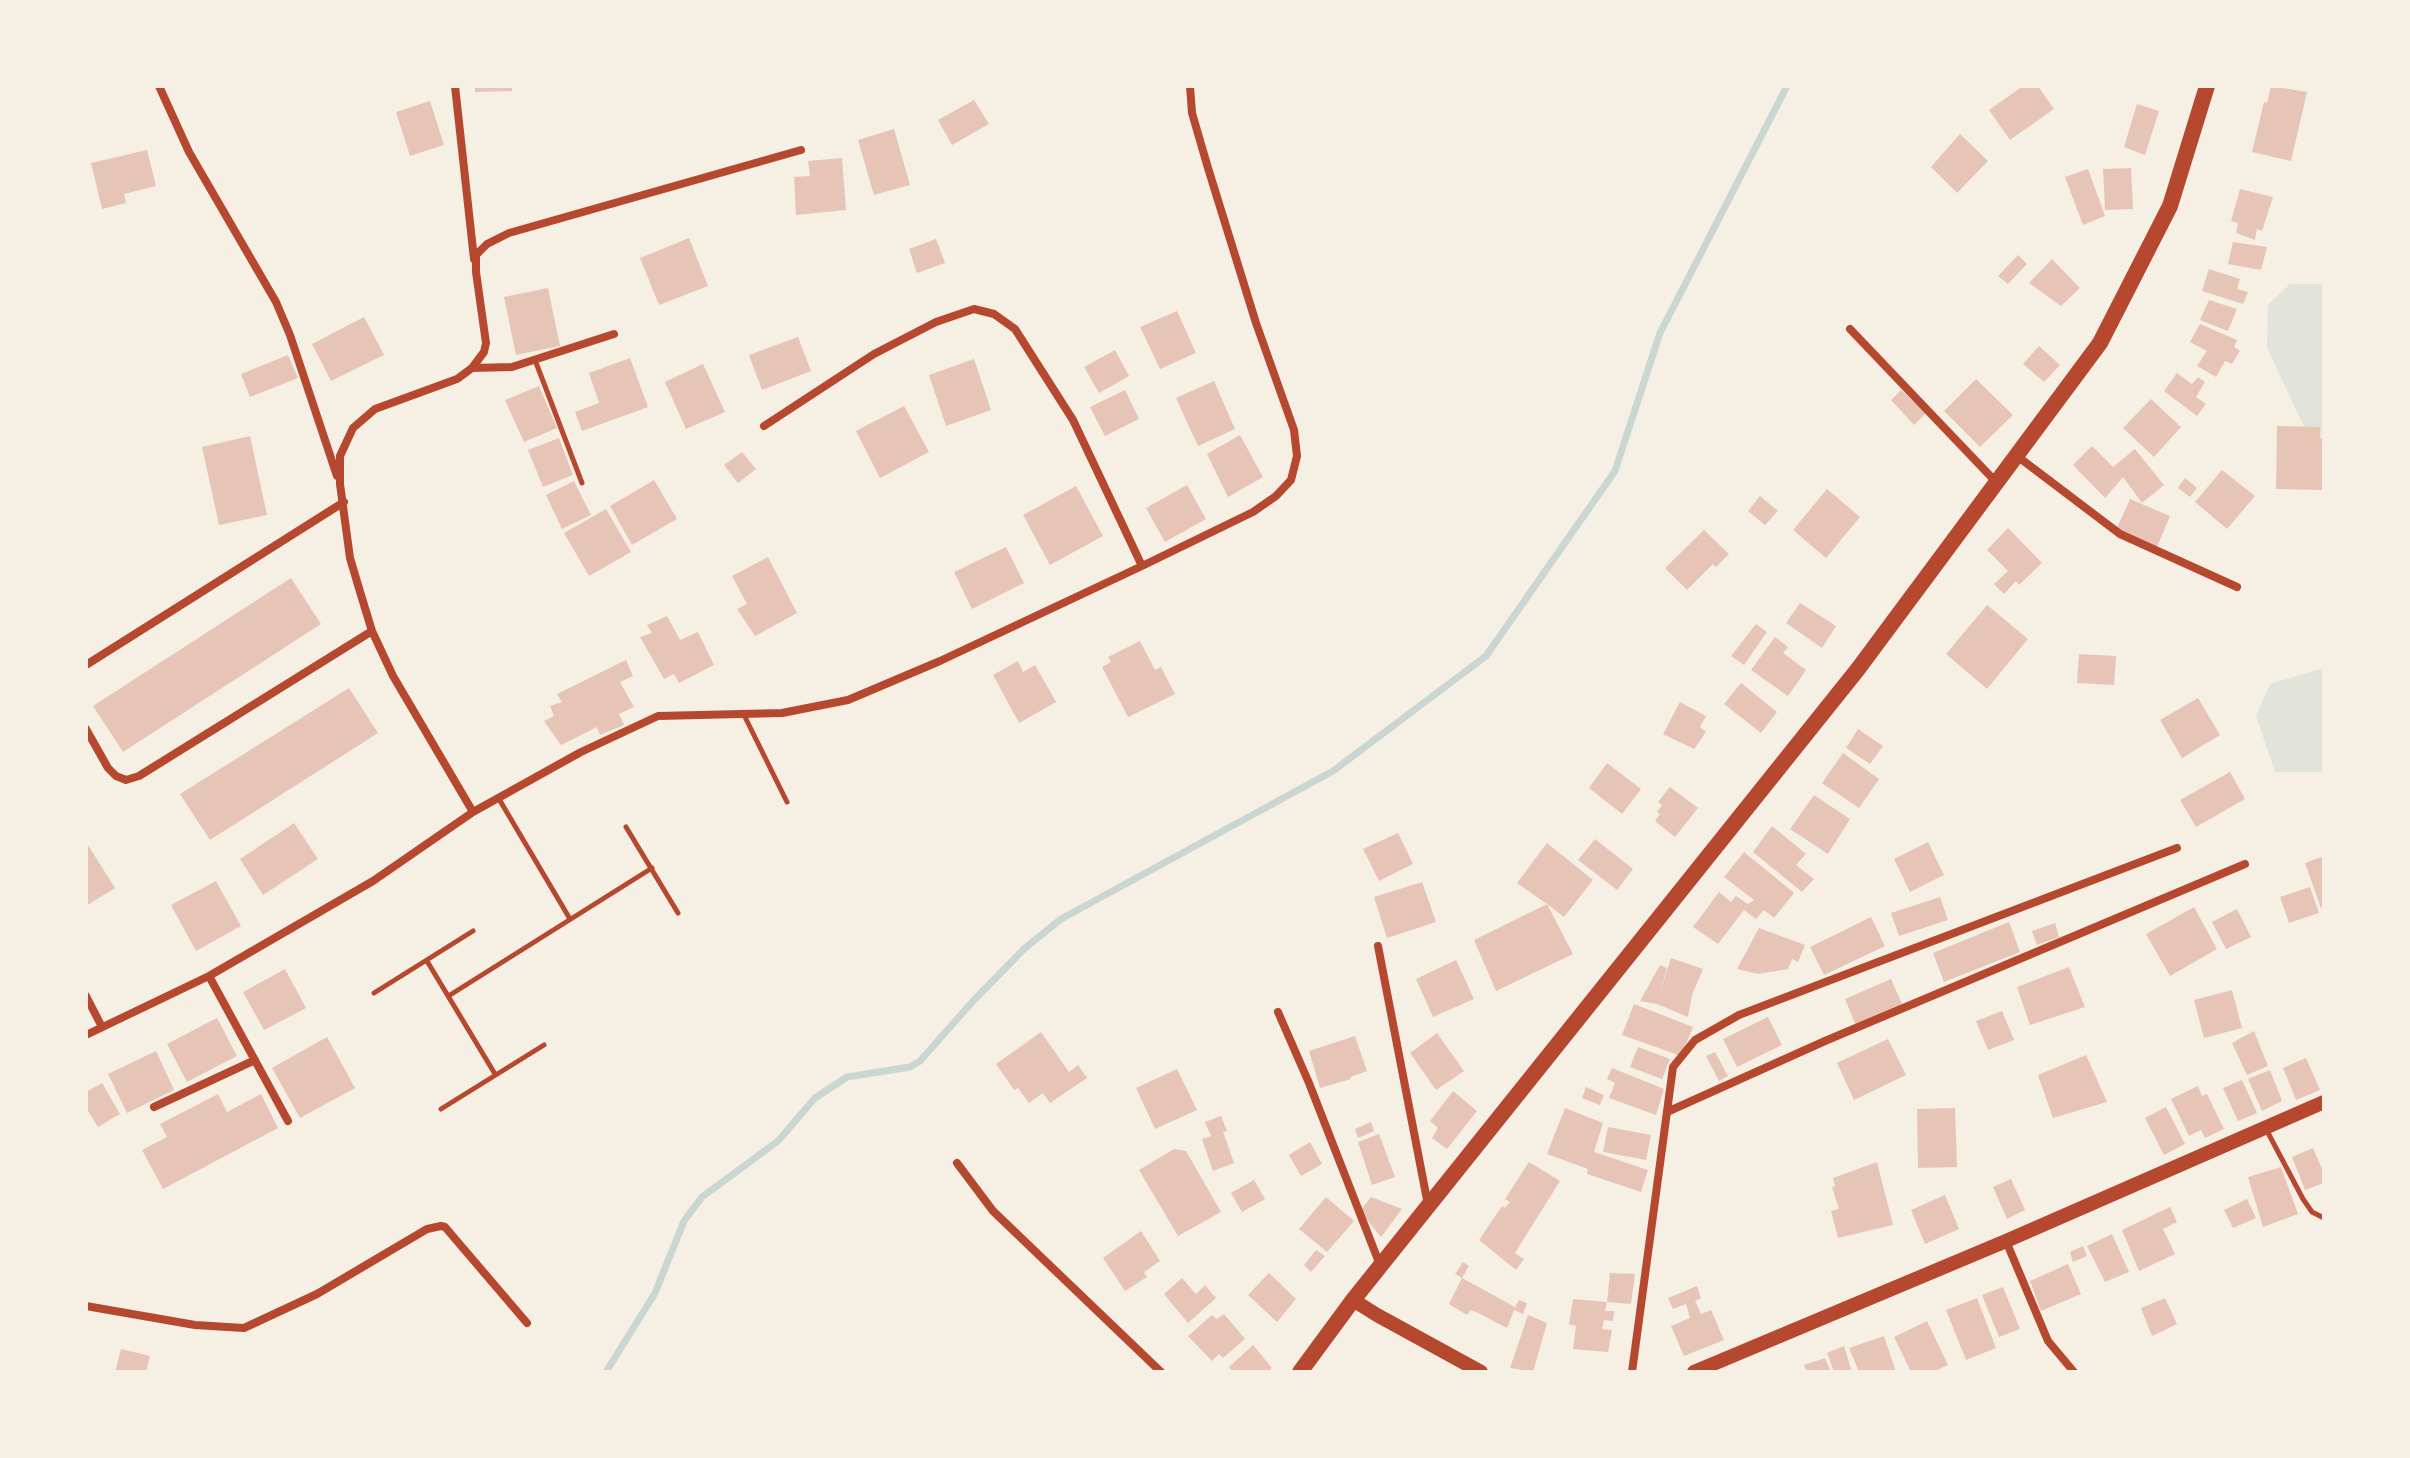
<!DOCTYPE html>
<style>
body{margin:0}
#map{position:relative;width:2410px;height:1458px;overflow:hidden;background:#f6efe4;font-family:"Open Sans",sans-serif}
canvas{display:block}
.frame{position:absolute;inset:0;border:88px solid #f6efe4;pointer-events:none}
</style>
<div id="map">
<canvas width="2410" height="1458"></canvas>
<div class="frame"></div>
</div>
<script>
const ctx = document.querySelector('canvas').getContext('2d');
ctx.lineJoin = 'round';
function fillPath(path, color) { ctx.fillStyle = color; ctx.fill(path, 'evenodd'); }
const toPath = rows => new Path2D(rows.map(r => 'M' + r).join(''));
function stroke(path, color, width, dash) { ctx.strokeStyle = color; ctx.lineWidth = width; ctx.lineCap = dash ? 'butt' : 'round'; ctx.setLineDash(dash || []); ctx.stroke(path); }
const green = toPath([
 [2290,284,2324,284,2324,469,2267,348,2268,305],
 [2324,668,2324,772,2275,772,2256,716,2270,684]
]);
const stream = toPath([
 [606,1372,655,1293,684,1221,702,1197,778,1141,815,1098,847,1077,910,1067,920,1061,974,1000,1025,948,1061,919,1333,771,1486,656,1615,471,1660,333,1787,86]
]);
const building = toPath([
 [475,86,512,86,512,91,475,92],
 [2023,86,2038,86,2054,109,2010,140,1989,110],
 [2271,86,2307,92,2291,161,2252,152,2264,102,2267,103],
 [974,100,989,124,952,145,938,120],
 [430,101,444,145,410,156,396,112],
 [2137,104,2159,111,2145,155,2124,147],
 [894,129,910,185,874,195,858,140],
 [1960,134,1988,161,1957,193,1931,167],
 [147,150,156,186,124,194,126,203,102,209,91,163],
 [842,158,846,210,796,215,794,177,810,176,808,161],
 [2131,168,2133,209,2105,210,2103,169],
 [2088,169,2105,216,2083,225,2065,177],
 [2240,189,2273,197,2262,231,2257,229,2255,240,2236,233,2238,223,2231,221],
 [689,238,708,286,659,305,640,258],
 [936,239,945,263,917,273,909,249],
 [2233,242,2267,247,2261,270,2228,264],
 [2018,255,2027,264,2008,284,1998,276],
 [2052,259,2080,288,2061,306,2029,283],
 [2209,269,2240,279,2237,289,2248,292,2243,304,2202,291],
 [548,288,560,346,516,355,504,297],
 [2209,300,2237,309,2228,331,2200,320],
 [1177,311,1196,353,1160,369,1140,327],
 [364,317,384,355,331,381,312,344],
 [2200,324,2237,340,2234,347,2240,351,2232,364,2225,361,2216,377,2197,366,2207,351,2190,342],
 [798,337,811,371,762,390,749,355],
 [2039,346,2060,365,2044,382,2023,364],
 [1115,350,1129,376,1099,393,1084,367],
 [288,355,298,378,250,397,241,374],
 [630,358,648,407,582,431,575,412,599,403,589,373],
 [974,359,991,410,946,426,929,375],
 [703,364,725,412,686,429,665,382],
 [2177,373,2192,384,2198,377,2205,382,2196,397,2206,404,2197,416,2164,391],
 [1976,379,2013,415,1980,447,1944,411],
 [1214,381,1235,429,1198,446,1176,398],
 [539,386,557,428,524,442,505,400],
 [1125,390,1139,419,1105,436,1090,407],
 [1901,390,1926,413,1914,425,1891,400],
 [2151,399,2181,427,2154,457,2123,428],
 [904,406,929,452,880,478,856,431],
 [2277,426,2320,427,2320,439,2324,439,2322,490,2276,489],
 [1240,435,1263,477,1228,497,1207,454],
 [250,436,267,515,219,525,202,447],
 [559,438,573,475,543,487,528,450],
 [2092,446,2113,467,2135,449,2164,485,2142,503,2123,477,2105,498,2073,465],
 [742,452,756,469,738,483,724,465],
 [2222,470,2255,496,2227,529,2195,502],
 [2185,478,2197,488,2190,497,2178,488],
 [654,480,677,519,632,545,610,506],
 [574,481,591,515,562,529,546,495],
 [1187,485,1206,519,1165,542,1146,508],
 [1076,486,1103,536,1050,565,1023,515],
 [1827,489,1860,517,1826,558,1793,530],
 [1760,496,1778,511,1765,525,1748,511],
 [2130,499,2170,516,2157,547,2116,530],
 [606,509,631,552,589,576,564,533],
 [2008,528,2042,563,2019,585,2016,581,2004,594,1994,584,2008,571,1987,550],
 [1704,530,1729,554,1716,567,1713,564,1687,590,1665,568],
 [1006,547,1024,583,972,609,954,572],
 [768,557,797,613,755,636,737,609,747,604,732,576],
 [291,578,321,624,123,752,93,706],
 [1800,603,1836,626,1822,648,1786,623],
 [1987,605,2028,639,1987,689,1946,654],
 [667,616,680,640,698,632,714,665,679,683,674,674,664,679,640,637,652,633,647,625],
 [1756,624,1767,632,1744,665,1731,656],
 [1775,637,1788,647,1783,653,1806,670,1788,696,1751,670],
 [1140,641,1155,670,1161,667,1175,694,1128,717,1102,667,1111,662,1108,657],
 [2079,654,2116,656,2114,685,2077,683],
 [626,660,633,676,620,682,634,707,619,714,624,725,600,735,597,727,561,745,544,721,554,716,550,706,562,702,557,694],
 [1018,661,1023,672,1035,665,1056,702,1019,723,993,675],
 [1741,683,1777,712,1761,733,1724,704],
 [349,688,378,733,210,840,180,794],
 [2198,698,2220,735,2182,758,2160,720],
 [1680,702,1706,716,1700,727,1706,732,1694,749,1663,734],
 [1858,729,1883,746,1870,764,1846,748],
 [1843,753,1879,779,1859,808,1822,783],
 [1607,763,1641,789,1622,814,1589,788],
 [2230,772,2245,799,2196,827,2180,800],
 [1670,787,1698,808,1675,837,1655,821,1660,814,1657,812,1662,805,1658,802],
 [1814,795,1850,819,1828,854,1790,829],
 [294,823,318,859,263,895,240,859],
 [1772,826,1806,854,1796,865,1814,879,1802,892,1753,852],
 [1398,833,1413,864,1379,881,1363,849],
 [1595,839,1633,869,1617,890,1578,860],
 [86,842,115,888,86,906],
 [1928,842,1944,875,1910,892,1894,859],
 [1547,843,1593,880,1564,917,1547,904,1573,954,1496,991,1474,940,1547,904,1517,883],
 [1744,852,1794,893,1774,918,1764,910,1756,919,1744,910,1718,944,1693,927,1719,892,1731,902,1736,896,1748,904,1754,900,1724,877],
 [2324,856,2324,907,2321,908,2305,863],
 [216,881,241,926,196,951,171,905],
 [1422,882,1436,922,1387,938,1374,897],
 [2310,887,2319,913,2289,923,2280,897],
 [1940,897,1948,920,1899,936,1891,913],
 [2194,907,2217,949,2170,976,2146,934],
 [2237,909,2251,937,2226,949,2212,922],
 [1871,917,1885,946,1824,975,1810,947],
 [2009,922,2020,952,1944,982,1933,953],
 [2055,923,2059,937,2037,945,2032,931],
 [1759,928,1805,945,1798,962,1792,959,1788,969,1758,974,1737,969],
 [1671,958,1703,969,1692,995,1688,1017,1657,1004,1640,1001,1660,965,1667,968,1659,996],
 [1456,960,1474,999,1433,1017,1416,979],
 [2069,967,2085,1007,2030,1025,2017,987],
 [285,969,306,1008,264,1030,243,992],
 [1891,979,1903,1006,1856,1026,1845,999],
 [2232,990,2242,1028,2204,1038,2194,1000],
 [1634,1004,1693,1027,1681,1056,1622,1035],
 [2002,1011,2014,1040,1988,1050,1976,1021],
 [1768,1017,1782,1045,1737,1067,1723,1039],
 [217,1018,237,1056,187,1082,167,1044],
 [2254,1031,2268,1066,2247,1075,2232,1043],
 [1041,1032,1069,1072,1078,1065,1087,1078,1050,1103,1043,1093,1029,1103,1018,1088,1014,1090,996,1064],
 [1437,1033,1464,1071,1436,1090,1410,1053],
 [1355,1036,1367,1071,1350,1077,1351,1079,1320,1088,1309,1051],
 [327,1037,355,1088,300,1118,272,1068],
 [1888,1039,1906,1075,1854,1100,1837,1063],
 [1638,1047,1670,1059,1662,1079,1630,1067],
 [156,1051,174,1090,127,1113,108,1074],
 [1715,1052,1728,1076,1719,1081,1706,1056],
 [2086,1055,2107,1102,2053,1118,2038,1075],
 [2306,1058,2320,1090,2296,1100,2283,1068],
 [1612,1068,1664,1089,1656,1115,1609,1098,1615,1083,1607,1079],
 [1177,1069,1197,1110,1155,1129,1136,1088],
 [2270,1070,2282,1101,2262,1111,2248,1079],
 [2242,1080,2257,1113,2238,1121,2223,1088],
 [102,1083,120,1114,98,1127,86,1108,86,1092],
 [2198,1086,2202,1096,2207,1094,2224,1129,2205,1138,2201,1130,2189,1136,2171,1099],
 [1586,1087,1604,1095,1600,1105,1582,1098],
 [1453,1091,1477,1111,1447,1149,1432,1138,1438,1128,1430,1121],
 [218,1094,227,1112,261,1094,278,1128,163,1189,142,1150,167,1137,160,1124],
 [2166,1107,2185,1144,2164,1155,2145,1118],
 [1565,1108,1603,1123,1594,1152,1648,1170,1641,1192,1587,1174,1588,1169,1547,1154],
 [1955,1108,1957,1167,1918,1168,1917,1109],
 [1221,1116,1227,1131,1223,1132,1234,1163,1213,1171,1202,1139,1211,1136,1205,1122],
 [1371,1122,1374,1131,1358,1138,1355,1129],
 [1608,1127,1651,1135,1646,1160,1603,1152],
 [1379,1134,1395,1177,1372,1185,1358,1142],
 [1310,1142,1322,1164,1301,1176,1289,1155],
 [2313,1148,2324,1174,2324,1183,2305,1190,2292,1157],
 [1174,1149,1186,1151,1221,1212,1178,1236,1139,1170],
 [1529,1162,1560,1181,1515,1253,1524,1259,1516,1270,1479,1240,1502,1206,1505,1208,1510,1202,1505,1199],
 [1877,1162,1893,1225,1838,1238,1831,1211,1839,1209,1832,1187,1835,1186,1833,1178],
 [2281,1167,2298,1214,2263,1227,2248,1177],
 [2011,1179,2025,1210,2007,1219,1993,1187],
 [1254,1180,1265,1199,1242,1212,1231,1193],
 [1945,1195,1959,1229,1925,1244,1911,1210],
 [1326,1197,1354,1221,1327,1252,1299,1229],
 [1371,1197,1402,1209,1381,1237,1360,1211],
 [2247,1199,2256,1218,2233,1228,2224,1210],
 [2170,1207,2177,1222,2163,1229,2175,1254,2139,1271,2122,1230],
 [1141,1231,1160,1261,1144,1272,1147,1277,1125,1291,1103,1258],
 [2112,1234,2129,1272,2105,1282,2087,1246],
 [2083,1246,2087,1256,2073,1262,2070,1252],
 [1316,1250,1325,1256,1311,1272,1304,1265],
 [1463,1262,1469,1266,1462,1278,1455,1274],
 [2068,1264,2081,1294,2041,1311,2030,1281],
 [1269,1273,1296,1299,1277,1322,1248,1295],
 [1610,1273,1635,1274,1631,1304,1607,1302],
 [1182,1278,1196,1294,1205,1285,1216,1298,1188,1323,1164,1294],
 [1462,1278,1515,1307,1519,1300,1527,1303,1523,1314,1514,1310,1507,1328,1478,1313,1471,1310,1467,1315,1449,1304],
 [1697,1286,1701,1298,1695,1301,1701,1314,1711,1310,1724,1340,1684,1356,1671,1326,1690,1318,1686,1304,1673,1309,1668,1298],
 [2003,1287,2020,1329,1999,1337,1982,1295],
 [1977,1298,1996,1348,1966,1360,1946,1310],
 [2165,1298,2177,1324,2152,1336,2141,1308],
 [1573,1299,1607,1302,1605,1311,1614,1311,1613,1321,1604,1320,1602,1329,1612,1330,1608,1352,1573,1349,1576,1326,1569,1324],
 [1224,1314,1245,1339,1223,1358,1219,1354,1212,1361,1188,1336,1212,1315,1217,1319],
 [1528,1315,1547,1323,1533,1372,1510,1368],
 [1927,1321,1948,1365,1933,1372,1911,1372,1894,1337],
 [1884,1336,1896,1372,1859,1372,1849,1348],
 [1253,1345,1272,1368,1268,1372,1233,1372,1229,1367],
 [1844,1346,1852,1372,1834,1372,1827,1353],
 [121,1349,150,1356,146,1372,115,1372],
 [1825,1358,1831,1372,1807,1372,1804,1365]
]);
const service = toPath([
 [535,360,582,483],
 [743,713,787,802],
 [499,799,570,919],
 [626,827,678,913],
 [427,961,495,1074],
 [374,993,473,931],
 [450,995,652,868],
 [441,1109,544,1045],
 [2266,1129,2303,1199,2312,1212,2324,1218]
]);
const minor = toPath([
 [159,86,189,152,276,302,290,335,337,476],
 [455,86,474,259],
 [1850,329,1996,482],
 [472,368,512,367,614,334],
 [764,426,874,354,936,322,974,309,994,314,1015,329,1073,420,1142,566],
 [2017,456,2120,534,2237,587],
 [86,665,344,502],
 [86,729,108,768,116,776,126,780,139,776,372,631],
 [473,812,393,676,372,631,361,595,350,558,340,484,340,456,353,428,375,409,457,379,472,368,484,352,486,343,476,272,476,255,487,244,509,233,801,150],
 [1378,946,1428,1205],
 [209,976,288,1121],
 [86,996,102,1027],
 [1278,1012,1309,1083,1380,1265],
 [86,1035,209,976,373,881,473,812,581,752,658,716,782,713,848,700,940,661,1142,566,1253,512,1276,496,1291,480,1297,456,1294,430,1256,323,1208,168,1192,113,1190,86],
 [154,1107,255,1060],
 [1667,1112,1825,1041,2245,864],
 [957,1163,993,1211,1161,1372],
 [2006,1241,2048,1341,2074,1372],
 [86,1306,195,1325,244,1328,317,1294,427,1229,441,1226,445,1227,527,1323],
 [1632,1372,1673,1067,1695,1040,1739,1015,2177,848]
]);
const secondary = toPath([
 [1353,1300,1377,1315,1481,1372],
 [1694,1372,2006,1241,2324,1102]
]);
const primary = toPath([
 [1300,1372,1353,1300,1858,669,2100,343,2170,206,2207,86]
]);
fillPath(green, '#e2e4dc');
stroke(stream, '#c9d6d2', 7);
fillPath(building, '#e6c5b7');
stroke(service, '#b5482f', 5);
stroke(minor, '#b5482f', 8);
stroke(secondary, '#b5482f', 14);
stroke(primary, '#b5482f', 16);
</script>
